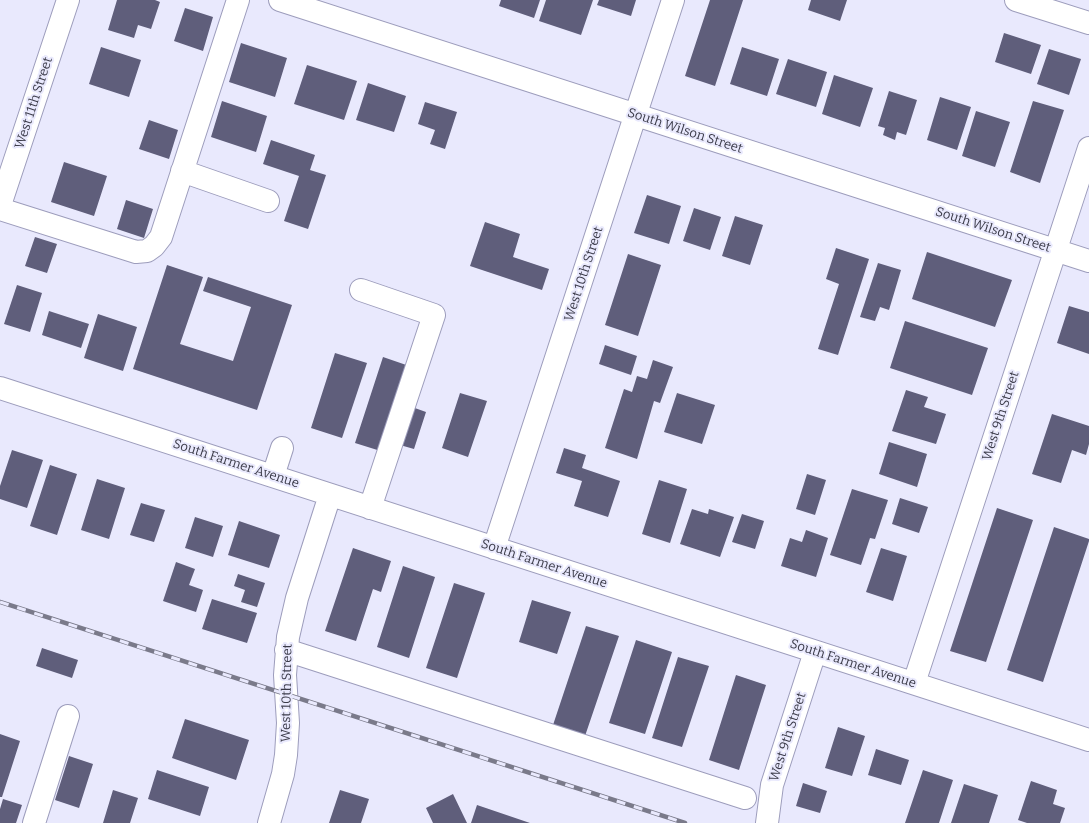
<!DOCTYPE html>
<style>
body{margin:0}
canvas{display:block;background:#e9e9fd}
</style>
<canvas width="1089" height="823"></canvas>
<script>
const ctx = document.querySelector('canvas').getContext('2d');
ctx.lineJoin = 'round';
function fillPath(path, color) { ctx.fillStyle = color; ctx.fill(path, 'evenodd'); }
const toPath = rows => new Path2D(rows.map(r => 'M' + r).join(''));
function stroke(path, color, width, dash) { ctx.strokeStyle = color; ctx.lineWidth = width; ctx.lineCap = dash ? 'butt' : 'round'; ctx.setLineDash(dash || []); ctx.stroke(path); }
function label(font, color, halo, rows, align = 'center') {
  ctx.font = font + ' Bitter,serif'; ctx.lineWidth = 4; ctx.setLineDash([]); ctx.textBaseline = 'middle'; ctx.strokeStyle = halo; ctx.fillStyle = color; for (const [text, x, y, turn = 0] of rows) {
    ctx.save(); ctx.translate(x, y); ctx.rotate((+turn || 0) * Math.PI / 180); ctx.textAlign = isNaN(turn) ? turn : align; if (halo) ctx.strokeText(text, 0, 0); ctx.fillText(text, 0, 0); ctx.restore();
  }
}
const building = toPath([
 [117,0,155,0,160,2,151,29,138,25,134,38,108,30],
 [501,0,540,0,534,18,499,6],
 [546,0,593,0,581,35,539,21],
 [599,0,636,0,631,16,597,5],
 [710,0,743,0,715,86,685,76],
 [811,0,847,0,840,21,808,10],
 [185,8,213,17,203,51,174,41],
 [1004,33,1041,45,1031,74,995,62],
 [241,43,287,58,275,97,229,82],
 [101,47,141,60,129,97,89,84],
 [742,47,779,59,767,96,730,84],
 [1049,49,1081,59,1069,95,1037,84],
 [788,59,827,72,816,107,776,94],
 [307,65,357,81,344,120,294,104],
 [834,75,873,88,860,127,822,114],
 [368,83,406,96,394,132,356,120],
 [889,91,917,100,906,135,897,132,895,140,883,135,885,128,878,126],
 [940,97,971,107,957,150,927,140],
 [222,101,267,116,256,152,211,137],
 [1033,101,1064,110,1040,183,1010,172],
 [425,102,457,112,445,149,430,144,435,130,418,124],
 [976,111,1010,122,995,167,962,156],
 [149,120,178,130,169,159,139,149],
 [271,140,315,155,310,170,326,175,308,229,284,221,299,176,263,164],
 [64,162,107,176,94,216,51,202],
 [647,195,681,206,669,244,634,233],
 [126,200,153,209,144,238,117,229],
 [694,208,721,217,710,250,683,241],
 [735,216,763,225,750,265,722,256],
 [485,222,520,234,513,257,549,269,542,290,470,266],
 [35,237,57,244,47,273,25,266],
 [836,248,869,259,838,355,818,349,839,284,826,279],
 [927,252,1012,280,995,327,912,299],
 [628,254,661,265,638,336,605,325],
 [878,263,901,270,889,310,880,307,875,321,860,317],
 [167,265,203,277,180,344,233,361,251,307,203,291,208,277,292,305,257,410,133,369],
 [17,285,42,293,30,332,4,324],
 [1069,306,1089,312,1089,354,1057,343],
 [49,311,89,324,81,348,42,335],
 [98,314,137,327,123,371,84,358],
 [905,321,988,348,972,395,890,368],
 [605,345,637,356,631,375,599,364],
 [335,353,367,363,342,438,311,428],
 [383,357,415,368,387,453,355,443],
 [653,360,673,367,660,403,654,401,637,459,605,448,624,389,632,392,637,376,647,379],
 [906,390,928,397,924,407,946,414,936,444,892,431],
 [460,393,487,401,468,457,442,448],
 [677,393,715,405,702,444,664,432],
 [412,407,426,412,414,449,400,445],
 [1052,414,1089,426,1089,444,1086,455,1072,450,1061,483,1032,474],
 [889,442,927,454,917,487,879,474],
 [564,448,586,455,582,468,620,481,608,517,574,506,582,481,556,473],
 [12,450,43,460,27,508,0,499,0,486],
 [50,465,77,474,57,535,30,526],
 [807,474,826,480,815,515,796,509],
 [97,479,125,488,109,539,81,530],
 [659,480,687,489,670,543,642,534],
 [852,489,888,500,875,539,870,538,861,565,830,555],
 [900,498,928,507,919,533,892,524],
 [141,503,165,510,154,542,130,535],
 [997,508,1033,520,986,662,950,651],
 [692,509,708,514,709,509,734,517,720,557,680,544],
 [742,514,764,521,755,549,732,542],
 [195,517,223,526,213,557,185,548],
 [239,521,280,535,269,568,228,555],
 [1054,527,1089,539,1089,541,1043,682,1007,670],
 [806,530,828,538,816,577,781,566,790,538,802,542],
 [353,548,391,561,381,592,373,589,356,641,325,631],
 [881,548,907,556,893,601,866,592],
 [176,562,195,569,189,585,203,590,196,612,163,601],
 [403,566,435,577,409,658,377,647],
 [238,574,265,583,257,607,241,602,245,590,234,586],
 [454,583,485,593,457,678,426,668],
 [212,599,257,613,247,643,202,629],
 [532,600,571,612,557,654,519,642],
 [586,626,619,636,585,736,553,725],
 [636,640,672,652,645,734,609,723],
 [42,648,78,660,72,678,36,666],
 [678,657,709,666,682,747,652,738],
 [736,675,766,685,739,770,709,760],
 [185,719,249,740,236,780,172,758],
 [838,727,865,736,852,776,825,768],
 [0,734,20,741,2,797,0,797],
 [876,749,909,760,901,785,868,775],
 [69,756,93,764,79,808,55,800],
 [157,770,209,787,200,816,148,799],
 [923,770,953,780,939,823,905,823],
 [1031,781,1057,790,1053,804,1065,808,1060,823,1027,823,1018,820],
 [803,783,827,791,820,813,796,806],
 [964,784,998,795,989,823,951,823],
 [113,790,138,798,130,823,103,823],
 [340,790,369,799,361,823,329,823],
 [453,794,467,823,433,823,426,808],
 [3,799,22,805,16,823,0,823,0,809],
 [477,805,530,823,471,823]
]);
const minor = toPath([
 [280,0,1089,261],
 [1016,0,1089,23],
 [182,171,268,201],
 [0,205,68,0],
 [0,209,136,252,147,251,154,246,161,237,238,0],
 [361,290,434,315,370,508],
 [0,388,1089,740],
 [273,476,282,448],
 [494,548,673,0],
 [286,650,745,798],
 [914,683,1089,148],
 [34,823,68,716],
 [269,823,283,774,286,755,288,723,285,675,288,637,297,598,330,495],
 [767,823,772,785,815,652]
]);
const rail = toPath([
 [0,602,685,823]
]);
const streetNames = [
 ["West 11th Street",34,103,-72],
 ["South Wilson Street",685,131,18],
 ["South Wilson Street",993,230,18],
 ["West 10th Street",584,274,-72],
 ["West 9th Street",1001,416,-72],
 ["South Farmer Avenue",236,464,18],
 ["South Farmer Avenue",544,564,18],
 ["South Farmer Avenue",853,664,18],
 ["West 10th Street",287,693,-89],
 ["West 9th Street",788,737,-72]
];
fillPath(building, '#5f5e7b');
stroke(minor, '#9d9dbc', 24);
stroke(minor, '#fff', 22);
stroke(rail, '#7a7a8a', 4.5);
stroke(rail, '#e9e9fd', 3, [9]);
label('13px', '#3b3b49', '#e9e9fd', streetNames);
</script>
